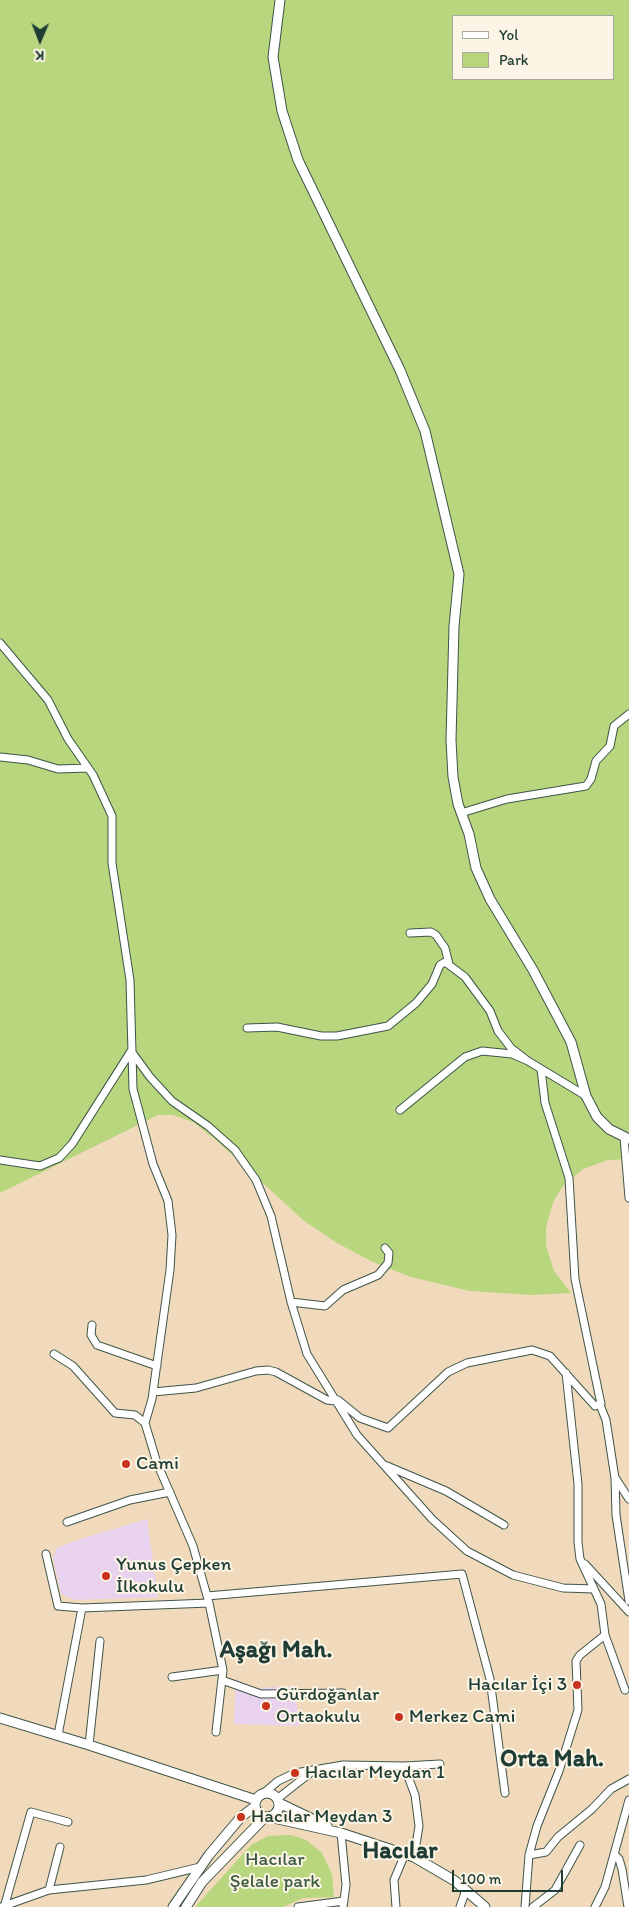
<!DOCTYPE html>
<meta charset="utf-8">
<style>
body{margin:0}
#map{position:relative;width:629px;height:1907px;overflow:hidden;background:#f1dabb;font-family:Itim,sans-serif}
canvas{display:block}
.legend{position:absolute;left:452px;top:15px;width:162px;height:65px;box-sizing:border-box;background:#fcf5e5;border:1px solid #a4ab9e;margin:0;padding:6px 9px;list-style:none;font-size:15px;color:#1f3d34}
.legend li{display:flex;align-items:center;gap:10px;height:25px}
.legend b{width:25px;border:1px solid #a4ab9e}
.north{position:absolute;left:15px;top:15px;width:50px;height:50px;-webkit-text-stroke:4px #fcf5e5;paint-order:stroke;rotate:181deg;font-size:14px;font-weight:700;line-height:20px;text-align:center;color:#1f3d34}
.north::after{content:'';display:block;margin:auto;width:18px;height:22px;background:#1f3d34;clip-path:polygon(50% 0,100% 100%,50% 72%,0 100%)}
.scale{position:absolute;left:452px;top:1870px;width:111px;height:22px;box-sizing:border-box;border:2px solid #1f3d34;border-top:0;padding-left:6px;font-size:15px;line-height:18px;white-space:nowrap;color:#1f3d34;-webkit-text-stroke:4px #fcf5e5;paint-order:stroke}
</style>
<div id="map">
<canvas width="629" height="1907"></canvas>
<ul class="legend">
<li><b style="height:6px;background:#fff"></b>Yol</li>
<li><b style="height:14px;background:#b7d67d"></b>Park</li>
</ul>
<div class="north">K</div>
<div class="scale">100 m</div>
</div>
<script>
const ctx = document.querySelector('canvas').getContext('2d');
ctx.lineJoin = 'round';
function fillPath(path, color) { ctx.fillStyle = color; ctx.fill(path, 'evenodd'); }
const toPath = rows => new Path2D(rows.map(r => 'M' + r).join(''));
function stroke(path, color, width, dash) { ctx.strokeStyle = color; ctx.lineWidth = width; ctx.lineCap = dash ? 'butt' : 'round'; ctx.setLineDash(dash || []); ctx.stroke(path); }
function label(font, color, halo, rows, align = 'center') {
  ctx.font = font + ' Itim,sans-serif'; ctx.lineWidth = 4; ctx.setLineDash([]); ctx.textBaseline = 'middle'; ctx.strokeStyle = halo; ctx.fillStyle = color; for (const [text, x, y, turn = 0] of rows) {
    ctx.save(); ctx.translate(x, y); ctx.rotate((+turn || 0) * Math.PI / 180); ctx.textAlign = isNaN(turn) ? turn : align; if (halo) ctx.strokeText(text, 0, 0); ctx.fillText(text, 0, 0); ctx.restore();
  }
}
const built = toPath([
 [147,1519,158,1597,75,1600,61,1594,53,1558,57,1548,80,1539],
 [236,1680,256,1688,295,1686,299,1726,234,1724]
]);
const green = toPath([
 [0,0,629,0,629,1159,608,1160,583,1169,563,1186,553,1202,546,1228,546,1246,554,1271,571,1293,531,1295,470,1291,411,1277,373,1262,337,1243,303,1220,218,1142,193,1122,173,1115,158,1115,0,1193],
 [453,16,613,16,613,79,453,79],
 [291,1835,306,1840,322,1853,332,1874,334,1897,303,1898,283,1907,195,1907,251,1845,268,1836]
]);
const minor = toPath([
 [0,643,48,700,68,739,93,775,112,816,112,863,130,980,133,1089,153,1164,168,1201,172,1235,170,1270,152,1399,145,1423],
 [0,757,28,760,58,769,88,768],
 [461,813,507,799,586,786,591,779,596,761,610,746,614,726,629,714],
 [410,933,431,932,436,935,445,948,449,964],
 [247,1028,277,1027,321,1036,337,1036,388,1026,416,1003,432,984,440,965,445,962,465,977,490,1011,498,1031,511,1048,528,1061],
 [131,1051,150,1077,172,1101,208,1126,235,1150,256,1180,271,1216,291,1302,307,1354,357,1435,432,1519,467,1551,513,1575,563,1588,594,1589],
 [400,1110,465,1057,482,1051,512,1054,528,1061,586,1096],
 [624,1137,629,1198],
 [0,1160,40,1166,59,1158,72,1144,131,1051],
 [291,1302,325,1306,343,1290,378,1275,388,1263,389,1253,385,1248],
 [92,1325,91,1335,97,1345,157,1366],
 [54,1354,73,1366,115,1413,135,1415,145,1423,157,1463,193,1546,209,1603,223,1670,216,1732],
 [566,1373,578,1484,578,1542,580,1559,601,1604,605,1635,625,1690],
 [153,1392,196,1388,256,1371,268,1370,276,1372,327,1400,336,1401],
 [338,1400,360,1418,388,1428,448,1372,467,1363,532,1350,550,1356,595,1406,601,1404,575,1279,569,1178,545,1103,541,1069],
 [600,1405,606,1420,615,1478,616,1515,629,1601],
 [387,1466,446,1491,504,1525],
 [616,1479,629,1499],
 [67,1522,130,1500,170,1492],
 [46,1554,58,1606,82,1608,58,1735],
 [585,1564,629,1612],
 [207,1596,462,1574,490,1679,505,1793],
 [82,1608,209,1603],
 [172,1677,223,1670],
 [222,1680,261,1694,343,1693],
 [89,1745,100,1641],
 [404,1766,415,1795,419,1826,414,1857],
 [264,1793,278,1781,295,1773,314,1770,343,1765,404,1766,440,1764],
 [277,1799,314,1770],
 [341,1833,346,1885,343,1907],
 [529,1855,546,1852,558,1837,592,1809,611,1789,629,1779],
 [615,1855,619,1859,622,1869,628,1907],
 [49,1890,60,1847],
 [5,1904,31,1812,68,1822],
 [1,1907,49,1890,146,1880,200,1867],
 [298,1907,344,1901],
 [396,1907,394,1880,405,1854],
 [460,1907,466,1890],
 [525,1907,529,1855,537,1826,559,1771,578,1710,576,1661,580,1655,605,1635],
 [533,1907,555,1890,580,1845],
 [595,1907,605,1887,629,1800]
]);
const tertiary = toPath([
 [280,0,273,57,282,111,298,160,400,370,425,431,459,574,454,626,451,740,453,777,458,804,469,834,476,868,490,899,533,970,571,1042,586,1096,597,1117,609,1129,629,1139],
 [0,1718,89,1745,256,1800],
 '255 1805a12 12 0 1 1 24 0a12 12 0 1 1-24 0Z',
 [279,1803,327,1826],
 [269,1817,341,1833,414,1857,455,1881,485,1907],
 [173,1907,209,1855,241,1817,254,1807],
 [186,1907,202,1882,265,1817]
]);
const markers = [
 [126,1464,5,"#c8321e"],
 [106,1576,5,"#c8321e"],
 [577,1685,5,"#c8321e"],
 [266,1706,5,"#c8321e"],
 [399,1717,5,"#c8321e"],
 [295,1773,5,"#c8321e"],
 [241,1817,5,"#c8321e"]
];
const poiNames = [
 ["Cami",136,1464],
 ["Yunus Çepken",116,1565],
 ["İlkokulu",116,1587],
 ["Hacılar İçi 3",567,1685,"right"],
 ["Gürdoğanlar",276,1695],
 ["Ortaokulu",276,1717],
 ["Merkez Cami",409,1717],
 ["Hacılar Meydan 1",305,1773],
 ["Hacılar Meydan 3",251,1817]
];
const parkNames = [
 ["Hacılar",275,1860],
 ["Şelale park",275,1882]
];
const districtNames = [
 ["Aşağı Mah.",276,1651],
 ["Orta Mah.",552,1760],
 ["Hacılar",400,1852]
];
fillPath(built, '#e8d2ee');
fillPath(green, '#b7d67d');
stroke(minor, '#3e5548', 9);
stroke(tertiary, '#3e5548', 11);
stroke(minor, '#fff', 7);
stroke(tertiary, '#fff', 9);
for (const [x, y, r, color] of markers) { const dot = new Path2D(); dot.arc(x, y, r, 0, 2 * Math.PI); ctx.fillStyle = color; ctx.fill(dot); stroke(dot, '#fcf5e5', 2); }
label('19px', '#1f3d34', '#fcf5e5', poiNames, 'left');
label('19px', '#3d5c43', '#fcf5e5', parkNames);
label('bold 24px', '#1f3d34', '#fcf5e5', districtNames);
</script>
